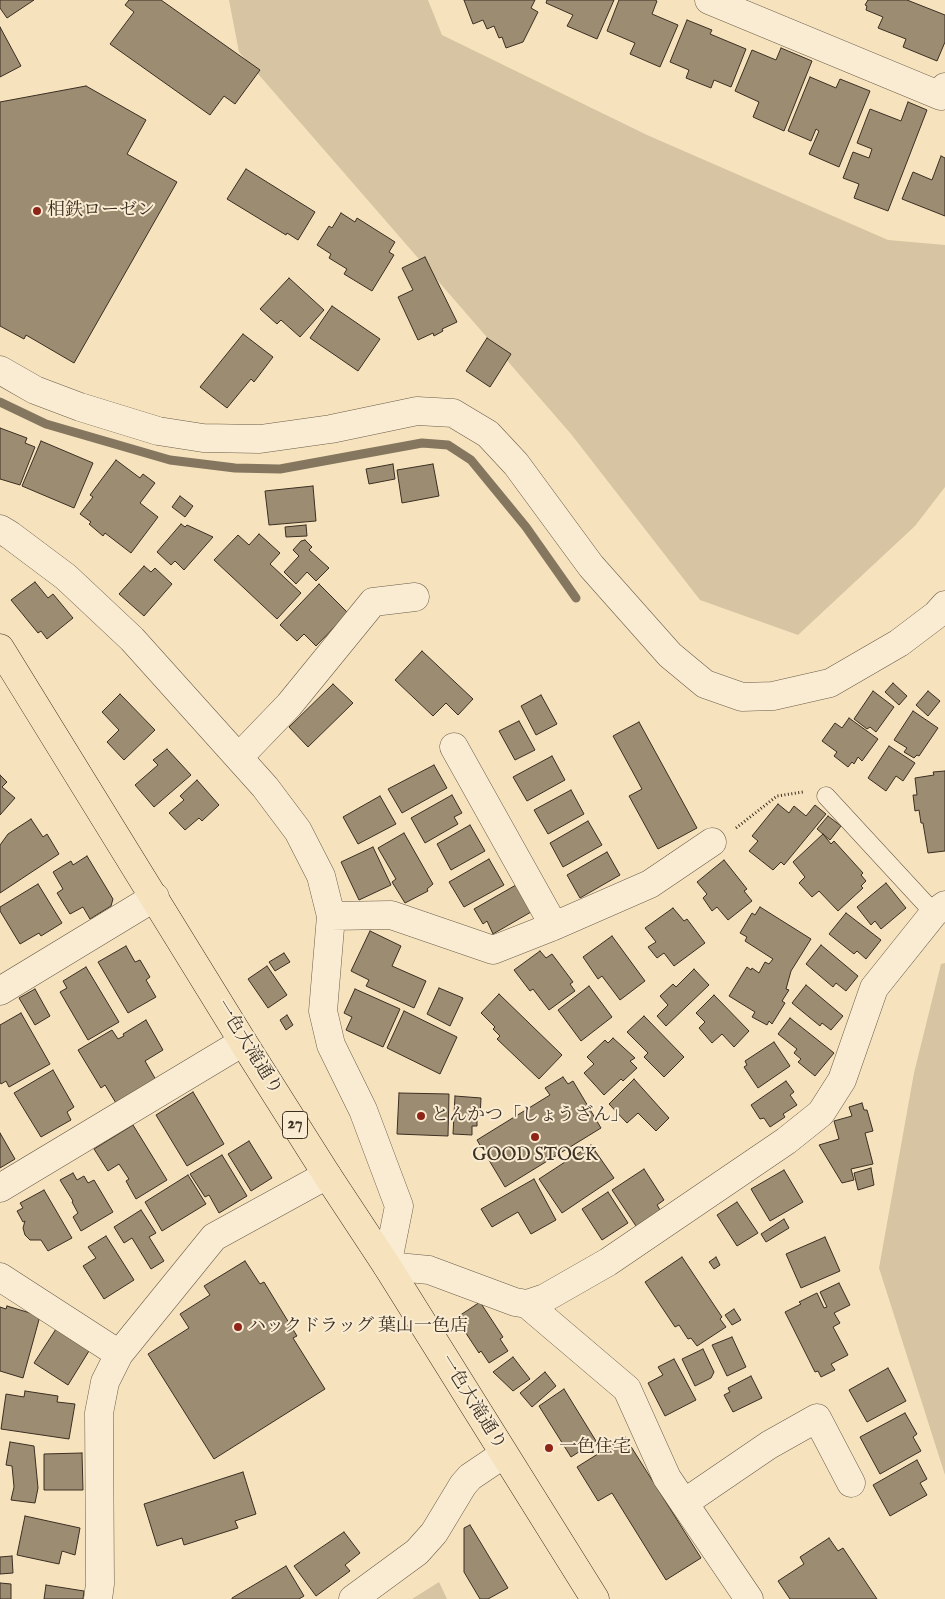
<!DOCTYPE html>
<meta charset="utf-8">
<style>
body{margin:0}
canvas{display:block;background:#f6e2bc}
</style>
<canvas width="945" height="1599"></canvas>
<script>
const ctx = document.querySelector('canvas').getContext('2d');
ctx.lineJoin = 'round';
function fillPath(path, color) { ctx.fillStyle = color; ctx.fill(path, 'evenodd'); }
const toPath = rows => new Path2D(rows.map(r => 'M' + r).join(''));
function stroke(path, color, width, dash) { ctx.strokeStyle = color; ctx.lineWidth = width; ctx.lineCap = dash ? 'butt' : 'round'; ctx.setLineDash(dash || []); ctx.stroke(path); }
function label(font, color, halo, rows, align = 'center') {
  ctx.font = font + ' "IM FELL English","Noto Serif JP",serif'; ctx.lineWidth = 4; ctx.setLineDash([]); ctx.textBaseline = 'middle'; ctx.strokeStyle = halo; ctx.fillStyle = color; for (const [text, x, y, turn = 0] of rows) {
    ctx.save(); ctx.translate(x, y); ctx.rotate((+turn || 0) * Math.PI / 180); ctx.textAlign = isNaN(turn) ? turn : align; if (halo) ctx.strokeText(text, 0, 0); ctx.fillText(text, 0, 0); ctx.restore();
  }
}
const green = toPath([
 [229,0,428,0,442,35,647,135,888,240,945,245,945,487,915,526,798,635,700,600,571,434,239,52],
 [945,963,945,1475,879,1268,914,1073,941,964],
 [439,1582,447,1599,412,1599]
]);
const stream = toPath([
 [0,402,46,424,170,460,235,468,280,469,422,443,448,445,471,460,526,527,576,598]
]);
const building = toPath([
 [0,0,34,0,7,18,0,8,0,0],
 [129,0,161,0,260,70,235,104,224,96,210,115,110,44,134,12,125,5,129,0],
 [464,0,535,0,531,8,538,12,523,42,506,48,502,37,499,38,494,26,487,29,483,20,473,24,464,0],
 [547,0,614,0,597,39,567,26,573,15,546,3,547,0],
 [619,0,655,0,657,1,652,14,678,25,660,67,630,54,635,43,607,31,619,0],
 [868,0,907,0,945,15,945,42,937,61,903,47,906,39,878,28,883,17,866,10,867,6,865,5,868,0],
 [687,20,712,30,710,34,746,49,731,87,714,80,711,88,686,78,689,70,670,62,687,20],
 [0,27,21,66,0,77,0,27],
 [781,48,812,61,784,131,753,117,759,102,735,91,752,50,776,60,781,48],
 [810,77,836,88,840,79,870,91,839,167,809,154,819,131,816,129,811,141,788,131,810,77],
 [86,86,146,120,127,154,177,182,74,363,26,335,24,339,0,326,0,102,86,86],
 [908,102,927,110,888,211,854,198,859,184,843,178,853,152,869,158,872,149,857,143,870,109,901,121,908,102],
 [941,156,945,158,945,216,902,199,913,172,932,180,941,156],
 [246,169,315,212,298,240,287,233,286,235,227,199,246,169],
 [341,213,355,222,357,218,395,242,389,252,394,255,372,291,344,274,347,269,329,258,331,254,317,245,329,226,332,228,341,213],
 [425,257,457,322,442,329,443,331,434,336,433,333,418,340,398,297,413,290,402,268,425,257],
 [289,278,324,310,300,337,281,320,277,324,260,309,289,278],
 [332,306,380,339,358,371,310,338,332,306],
 [243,334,273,357,254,382,251,379,227,408,200,387,243,334],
 [487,338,511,354,490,387,466,371,487,338],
 [0,428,27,438,25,443,35,447,20,485,0,479,0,428],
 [41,441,93,463,74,508,22,486,41,441],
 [116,460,140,478,143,474,155,483,140,503,158,517,131,553,105,533,103,536,89,524,91,522,80,514,93,497,90,495,116,460],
 [393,464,395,479,369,484,366,469,393,464],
 [433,464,439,496,402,503,397,470,433,464],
 [313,486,316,521,269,525,265,491,313,486],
 [180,496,193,506,185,517,172,507,180,496],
 [181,524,185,527,187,525,213,537,184,570,175,561,171,565,157,552,181,524],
 [306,525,307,536,286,537,285,527,306,525],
 [259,534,280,553,270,564,301,593,277,619,214,560,238,535,249,545,259,534],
 [305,540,312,547,309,550,329,568,316,581,307,572,296,584,284,572,299,556,293,550,301,541,305,540],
 [144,566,151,572,155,568,172,584,144,616,119,594,144,566],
 [35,582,48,598,53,594,73,618,47,639,41,631,38,633,11,600,35,582],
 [319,584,348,613,316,646,304,634,297,641,280,625,319,584],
 [422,651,473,699,458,715,446,703,433,716,395,680,422,651],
 [893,683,907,696,899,705,885,692,893,683],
 [333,684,353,703,308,747,289,727,333,684],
 [873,691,894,707,876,732,870,727,867,729,854,719,873,691],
 [928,691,940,701,928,716,916,705,928,691],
 [120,694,155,730,124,760,107,742,119,730,102,712,120,694],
 [541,695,557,724,536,735,521,706,541,695],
 [913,711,938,728,919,756,917,755,914,758,904,752,907,748,894,740,913,711],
 [849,718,878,739,862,761,858,757,854,764,852,762,848,767,834,756,837,752,822,741,835,723,842,728,849,718],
 [519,721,535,750,515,760,499,731,519,721],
 [639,722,697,828,658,849,629,796,642,789,613,736,639,722],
 [889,746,915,763,903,781,896,776,886,791,868,778,889,746],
 [167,749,191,775,154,807,135,785,158,765,153,760,167,749],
 [552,756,565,780,527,801,513,777,552,756],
 [434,765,447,788,402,813,388,789,434,765],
 [945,771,945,851,928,853,923,823,921,823,919,810,915,811,913,795,917,795,915,778,934,775,933,772,945,771],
 [0,775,7,782,2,787,15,798,0,815,0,775],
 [197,780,219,805,202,821,199,818,185,830,169,813,184,800,180,796,197,780],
 [571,790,584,814,548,834,534,810,571,790],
 [452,795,462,813,454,817,458,824,425,843,411,818,452,795],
 [380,796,396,824,358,844,343,817,380,796],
 [778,804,789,813,794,806,806,816,815,805,826,814,784,865,781,862,773,870,749,851,758,841,752,836,778,804],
 [828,816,841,826,830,840,817,829,828,816],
 [31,819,43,837,47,834,59,854,0,893,0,845,8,834,31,819],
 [588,821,602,845,563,867,550,843,588,821],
 [470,825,485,851,451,870,437,844,470,825],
 [404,833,433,884,427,889,428,891,405,903,392,882,396,879,378,848,404,833],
 [823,834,831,844,834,841,863,873,861,875,866,881,861,886,863,888,838,911,819,891,812,897,799,883,805,877,793,862,823,834],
 [373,847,391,885,359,900,341,862,373,847],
 [607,852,620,875,580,898,567,875,607,852],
 [87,856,113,899,111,906,90,919,83,907,70,914,57,893,63,889,53,872,71,861,73,865,87,856],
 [489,859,504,885,464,907,449,882,489,859],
 [724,860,747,889,744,891,752,901,728,920,717,907,712,911,703,898,707,894,697,882,724,860],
 [886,883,906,908,881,929,875,921,871,925,857,907,886,883],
 [38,884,62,923,41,936,39,933,20,944,0,911,0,907,38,884],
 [516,885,531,912,493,934,487,921,483,924,474,909,516,885],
 [760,907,811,939,791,971,786,989,789,990,782,1001,785,1003,772,1024,769,1021,767,1025,752,1017,755,1012,729,996,747,967,751,970,752,968,759,973,765,962,769,964,773,959,745,941,747,937,740,933,752,913,755,915,760,907],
 [673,908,684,921,687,919,705,943,674,966,664,953,657,958,648,947,656,942,645,928,673,908],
 [846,913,881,940,866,959,857,951,854,954,829,934,846,913],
 [370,931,401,946,392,966,426,981,414,1008,366,986,369,980,351,971,370,931],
 [612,936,645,981,620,1000,602,976,598,979,583,957,612,936],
 [821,945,858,976,846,991,836,983,833,987,806,964,821,945],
 [126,946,135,962,140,960,150,977,146,980,156,997,128,1013,98,962,126,946],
 [540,951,546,958,552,954,573,982,570,984,575,991,549,1010,533,989,530,991,514,970,540,951],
 [284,953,290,962,275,971,269,962,284,953],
 [267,966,287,995,268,1008,248,979,267,966],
 [86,967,119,1022,88,1040,60,992,67,988,63,981,86,967],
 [694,969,709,985,666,1026,657,1016,668,1005,660,996,673,984,676,987,694,969],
 [806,985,843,1016,831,1030,822,1023,820,1026,792,1003,806,985],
 [589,986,612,1017,581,1041,558,1010,589,986],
 [439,988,463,998,450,1026,427,1014,439,988],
 [35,989,50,1016,35,1025,19,998,35,989],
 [355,989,400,1009,383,1047,346,1030,352,1017,344,1013,355,989],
 [499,994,562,1055,539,1079,497,1039,500,1036,493,1029,495,1027,481,1013,499,994],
 [714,995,749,1031,734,1047,722,1034,712,1043,699,1028,705,1022,696,1013,714,995],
 [404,1011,457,1037,440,1074,387,1048,404,1011],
 [21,1013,50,1064,9,1087,6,1081,1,1084,0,1082,0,1025,21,1013],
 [287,1015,293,1025,286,1030,280,1020,287,1015],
 [644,1016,684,1057,664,1077,644,1057,648,1053,627,1032,644,1016],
 [790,1018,834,1053,815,1076,798,1062,801,1059,794,1053,797,1049,778,1034,790,1018],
 [146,1020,163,1050,145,1061,156,1080,116,1103,105,1085,101,1088,78,1050,112,1030,118,1039,124,1036,123,1034,146,1020],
 [613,1038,635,1058,630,1061,637,1068,623,1081,621,1079,604,1095,584,1073,594,1064,587,1057,605,1040,608,1043,613,1038],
 [774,1042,790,1066,758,1088,744,1067,747,1065,745,1061,774,1042],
 [53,1070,74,1107,67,1112,71,1120,41,1137,14,1093,53,1070],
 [563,1077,568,1084,573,1081,601,1128,505,1187,477,1140,550,1095,545,1088,563,1077],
 [634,1079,669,1118,656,1131,638,1113,627,1123,609,1104,634,1079],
 [786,1081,794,1092,790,1095,797,1105,783,1114,785,1117,770,1127,764,1118,760,1119,751,1105,786,1081],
 [193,1092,224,1144,187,1166,156,1115,193,1092],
 [399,1093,449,1094,448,1136,397,1134,399,1093],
 [455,1096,481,1098,480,1117,477,1117,477,1126,472,1126,472,1135,453,1134,455,1096],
 [862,1103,864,1110,867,1110,873,1131,865,1133,873,1164,851,1169,854,1180,842,1183,819,1145,839,1139,834,1121,852,1116,849,1107,862,1103],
 [133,1125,167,1180,136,1199,126,1181,129,1179,119,1164,108,1171,94,1149,133,1125],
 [0,1133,15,1159,0,1168,0,1133],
 [249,1141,272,1178,251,1191,228,1154,249,1141],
 [591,1145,614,1178,562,1213,539,1179,591,1145],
 [222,1155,247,1196,219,1213,209,1195,205,1197,190,1174,222,1155],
 [871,1168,874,1185,858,1190,854,1173,871,1168],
 [644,1169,664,1200,657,1205,662,1213,638,1229,612,1190,644,1169],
 [784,1170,803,1202,770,1221,751,1189,784,1170],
 [73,1173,77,1180,84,1176,88,1183,94,1180,113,1212,81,1231,73,1217,78,1213,72,1202,73,1201,60,1180,73,1173],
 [188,1175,206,1204,162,1231,145,1202,188,1175],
 [534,1179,556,1220,531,1234,518,1212,492,1227,481,1209,534,1179],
 [44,1190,72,1238,48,1251,41,1240,30,1240,25,1235,23,1228,25,1221,23,1222,17,1211,23,1208,20,1203,44,1190],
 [608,1192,628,1223,602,1240,582,1209,608,1192],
 [737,1202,758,1233,737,1246,717,1215,737,1202],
 [141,1210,156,1233,149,1237,164,1261,151,1269,132,1238,124,1243,114,1227,141,1210],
 [784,1219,789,1228,766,1242,761,1234,784,1219],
 [106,1236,134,1280,104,1299,83,1266,96,1258,88,1247,106,1236],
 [825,1237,840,1271,801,1288,786,1254,825,1237],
 [682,1257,722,1317,720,1319,726,1327,697,1346,691,1338,688,1339,679,1325,675,1327,645,1282,682,1257],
 [716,1257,720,1265,714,1269,709,1262,716,1257],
 [245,1261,260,1284,264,1282,297,1336,293,1338,325,1389,214,1459,148,1354,189,1328,180,1314,210,1295,204,1286,245,1261],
 [839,1283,850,1305,834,1313,840,1323,833,1327,848,1355,831,1364,835,1370,821,1377,818,1371,815,1372,785,1312,801,1304,799,1302,817,1293,824,1308,827,1307,820,1292,839,1283],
 [480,1302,503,1337,500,1339,508,1351,489,1363,481,1351,479,1353,456,1318,480,1302],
 [7,1306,40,1316,23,1378,0,1371,0,1307,6,1309,7,1306],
 [734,1309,741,1320,732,1325,725,1315,734,1309],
 [56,1329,89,1351,68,1385,34,1363,56,1329],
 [732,1337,746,1367,727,1376,712,1345,732,1337],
 [703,1349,714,1372,711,1378,695,1386,682,1359,703,1349],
 [513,1357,530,1379,513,1391,493,1372,513,1357],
 [674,1359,696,1400,665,1416,648,1383,663,1375,658,1367,674,1359],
 [888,1368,906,1401,867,1422,849,1390,888,1368],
 [545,1372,556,1386,532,1407,520,1393,545,1372],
 [751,1376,762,1398,733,1412,724,1395,730,1392,728,1388,751,1376],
 [564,1389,596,1441,571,1457,539,1406,564,1389],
 [25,1391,58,1396,57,1402,75,1404,69,1439,1,1429,6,1394,24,1397,25,1391],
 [905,1413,917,1434,913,1437,921,1451,880,1474,860,1437,905,1413],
 [625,1437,701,1558,666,1580,612,1493,598,1501,577,1467,625,1437],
 [10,1442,34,1446,38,1488,35,1503,11,1500,14,1487,12,1466,6,1465,10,1442],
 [82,1453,83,1490,44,1490,44,1454,82,1453],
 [917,1460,927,1479,920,1483,927,1495,890,1516,873,1485,917,1460],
 [243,1472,256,1514,235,1521,238,1528,184,1545,182,1538,157,1546,144,1504,243,1472],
 [25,1516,80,1528,75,1555,62,1551,59,1564,17,1555,25,1516],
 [470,1525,508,1588,488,1599,480,1599,464,1572,464,1528,470,1525],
 [344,1532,360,1553,345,1565,350,1571,316,1596,294,1566,344,1532],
 [829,1538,838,1551,843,1548,877,1599,790,1599,778,1581,804,1564,800,1557,829,1538],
 [12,1556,13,1573,0,1574,0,1557,12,1556],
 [286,1566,304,1596,299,1599,232,1599,232,1598,286,1566],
 [0,1583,11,1584,11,1599,0,1599,0,1583],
 [46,1585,84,1591,83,1599,44,1599,46,1585]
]);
const path = toPath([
 [736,828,777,796,803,792]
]);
const service = toPath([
 [826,796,934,913]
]);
const minor = toPath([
 [709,0,941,96,945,87],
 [0,529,10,535,66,577,132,639,265,787,298,831,321,876,331,916,323,1011,331,1045,363,1110,399,1206,387,1266,429,1270,515,1302,527,1304,545,1298,608,1262,786,1141,821,1113,842,1080,874,988,934,913,945,905],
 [454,747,554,926],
 [239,757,289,705,373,602,415,597],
 [331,916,391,915,493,950,554,926,650,884,712,842],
 [0,991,155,897],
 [0,1188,243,1042],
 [0,1277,119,1354],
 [527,1304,627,1389,667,1478,749,1599],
 [684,1503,769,1445,817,1418,851,1483],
 [98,1599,100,1584,99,1413,105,1382,119,1354,214,1237,327,1175],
 [353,1599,417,1552,434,1533,463,1485,470,1477,504,1454]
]);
const tertiary = toPath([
 [0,370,35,390,80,407,158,431,203,438,260,439,331,429,417,411,453,413,488,434,516,464,591,566,670,655,705,684,742,697,773,696,830,683,899,643,936,615,945,605]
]);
const primary = toPath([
 [0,648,243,1042,327,1175,387,1266,595,1599]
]);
const markers = [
 [37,211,5,"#8f2418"],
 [421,1116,5,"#8f2418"],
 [535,1137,5,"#8f2418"],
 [238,1327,5,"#8f2418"],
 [549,1448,5,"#8f2418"]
];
const shields = [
 [295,1125,25]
];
const shieldNames = [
 ["27",295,1125]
];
const poiNames = [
 ["相鉄ローゼン",47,211],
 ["とんかつ「しょうざん」",431,1116],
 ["GOOD STOCK",535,1156,"center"],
 ["ハックドラッグ 葉山一色店",248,1327],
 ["一色住宅",559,1448]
];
const streetNames = [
 ["一色大滝通り",248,1048,58],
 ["一色大滝通り",472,1403,58]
];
fillPath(green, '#d6c4a2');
stroke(stream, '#85765f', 9);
fillPath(building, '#9c8c72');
stroke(building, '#3b2f22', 1);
stroke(service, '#6a5c48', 19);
stroke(minor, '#6a5c48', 29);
stroke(tertiary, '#6a5c48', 29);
stroke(primary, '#3b2f22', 29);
stroke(path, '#3b2f22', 3, [1, 2.5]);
stroke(service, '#f9ecd3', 18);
stroke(minor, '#f9ecd3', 28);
stroke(tertiary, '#f9ecd3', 28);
stroke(primary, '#f6e2bc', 28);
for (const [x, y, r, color] of markers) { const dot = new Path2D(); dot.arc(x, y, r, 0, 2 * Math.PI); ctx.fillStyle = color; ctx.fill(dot); stroke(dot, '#f9ecd3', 2); }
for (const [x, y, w] of shields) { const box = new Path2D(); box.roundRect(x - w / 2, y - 13.5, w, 27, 4); ctx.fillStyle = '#f9ecd3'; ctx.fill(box); stroke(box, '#3b2f22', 1); }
label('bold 16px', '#3b2f22', null, shieldNames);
label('18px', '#3b2f22', '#f9ecd3', poiNames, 'left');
label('18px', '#3b2f22', '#f9ecd3', streetNames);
</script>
